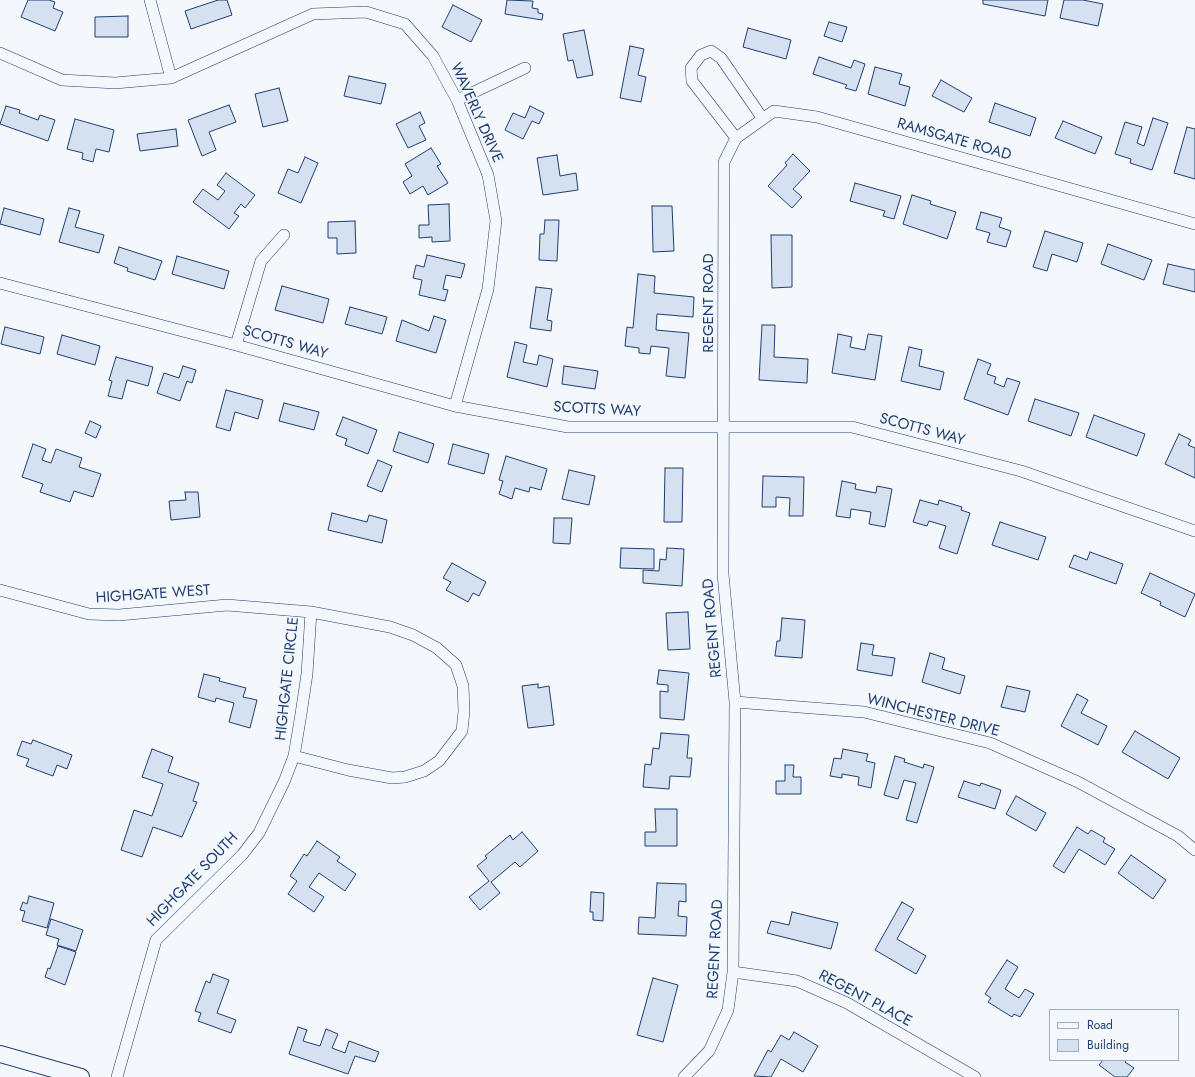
<!DOCTYPE html>
<style>
body{margin:0}
#map{position:relative;width:1195px;height:1077px;overflow:hidden;background:#f4f7fb;font-family:Jost,sans-serif}
canvas{display:block}
.legend{position:absolute;left:1049px;top:1009px;width:130px;height:52px;box-sizing:border-box;background:#f4f7fb;border:1px solid #9eadc5;margin:0;padding:5px 7px;list-style:none;font-size:12px;color:#1d3f73}
.legend li{display:flex;align-items:center;gap:8px;height:20px}
.legend b{width:20px;border:1px solid #9eadc5}
</style>
<div id="map">
<canvas width="1195" height="1077"></canvas>
<ul class="legend">
<li><b style="height:5px;background:#f4f7fb"></b>Road</li>
<li><b style="height:11px;background:#d5e0f0"></b>Building</li>
</ul>
</div>
<script>
const ctx = document.querySelector('canvas').getContext('2d');
ctx.lineJoin = 'round';
function fillPath(path, color) { ctx.fillStyle = color; ctx.fill(path, 'evenodd'); }
const toPath = rows => new Path2D(rows.map(r => 'M' + r).join(''));
function stroke(path, color, width, dash) { ctx.strokeStyle = color; ctx.lineWidth = width; ctx.lineCap = dash ? 'butt' : 'round'; ctx.setLineDash(dash || []); ctx.stroke(path); }
function label(font, color, halo, rows, align = 'center') {
  ctx.font = font + ' Jost,sans-serif'; ctx.lineWidth = 3; ctx.setLineDash([]); ctx.textBaseline = 'middle'; ctx.strokeStyle = halo; ctx.fillStyle = color; for (const [text, x, y, turn = 0] of rows) {
    ctx.save(); ctx.translate(x, y); ctx.rotate((+turn || 0) * Math.PI / 180); ctx.textAlign = isNaN(turn) ? turn : align; if (halo) ctx.strokeText(text, 0, 0); ctx.fillText(text, 0, 0); ctx.restore();
  }
}
const building = toPath([
 [28,0,49,0,55,2,53,8,63,12,55,31,21,17,28,0],
 [218,0,227,0,232,15,191,29,185,11,218,0],
 [507,0,533,1,532,8,538,9,538,13,543,14,542,20,505,14,507,0],
 [983,0,1048,0,1045,16,983,4,983,0],
 [1064,0,1083,0,1103,4,1098,26,1060,18,1064,0],
 [453,5,482,20,471,42,442,27,453,5],
 [128,16,128,37,95,37,95,17,128,16],
 [829,22,847,27,842,42,824,36,829,22],
 [748,28,791,40,786,59,743,47,748,28],
 [584,30,593,75,577,78,573,60,568,61,563,34,584,30],
 [630,46,644,49,638,75,646,77,641,102,620,98,630,46],
 [819,57,851,68,854,60,865,64,856,91,845,88,847,85,813,74,819,57],
 [875,67,902,74,899,84,910,87,905,106,868,94,875,67],
 [349,76,386,84,381,104,344,96,349,76],
 [941,80,972,98,964,112,932,96,941,80],
 [279,88,288,121,263,127,255,94,279,88],
 [995,103,1036,118,1030,136,989,122,995,103],
 [229,105,236,122,209,132,216,150,202,156,188,120,229,105],
 [6,106,20,110,19,113,38,120,40,115,55,120,48,141,0,124,6,106],
 [530,106,544,113,539,124,532,121,523,139,505,130,513,113,525,118,530,106],
 [420,112,425,123,419,126,426,140,408,148,396,124,420,112],
 [1153,118,1168,123,1152,170,1130,163,1131,159,1115,154,1125,122,1142,127,1137,143,1144,146,1153,118],
 [75,119,114,130,109,152,96,149,93,162,82,159,83,153,67,149,75,119],
 [1063,121,1102,137,1095,154,1055,138,1063,121],
 [1187,127,1195,129,1195,179,1174,173,1187,127],
 [176,129,178,146,140,151,137,134,176,129],
 [431,148,441,164,437,166,448,183,428,195,423,186,410,194,403,182,412,176,405,164,431,148],
 [793,154,810,171,793,189,802,197,792,208,768,186,787,165,785,163,793,154],
 [557,155,560,176,576,173,578,190,543,195,537,158,557,155],
 [305,157,318,163,301,203,278,193,288,169,298,173,305,157],
 [226,173,255,195,245,208,241,204,234,213,239,216,229,229,193,202,203,189,218,200,225,191,217,185,226,173],
 [855,183,901,196,894,219,883,216,885,211,850,201,855,183],
 [912,195,931,201,930,204,956,212,947,239,903,224,912,195],
 [449,204,450,241,432,242,432,237,419,238,419,225,429,225,428,205,449,204],
 [652,206,672,206,674,251,653,252,652,206],
 [4,208,44,219,40,235,0,224,4,208],
 [69,208,80,211,75,227,104,235,99,253,59,242,69,208],
 [981,212,1002,218,999,227,1011,231,1006,247,987,242,990,233,976,229,981,212],
 [545,220,559,220,557,261,539,260,540,234,544,234,545,220],
 [355,221,356,253,337,254,337,238,328,238,328,222,355,221],
 [1045,231,1083,243,1077,262,1052,254,1047,271,1033,267,1045,231],
 [771,235,792,235,792,287,772,288,771,235],
 [1108,244,1152,260,1144,280,1101,264,1108,244],
 [119,247,162,261,155,280,127,271,128,268,114,263,119,247],
 [427,255,465,264,461,278,446,275,443,289,448,290,445,301,419,295,422,280,413,278,416,265,424,267,427,255],
 [177,256,229,271,224,289,172,274,177,256],
 [1168,264,1195,270,1195,292,1163,284,1168,264],
 [638,274,655,276,654,293,694,297,693,317,657,314,656,330,689,333,685,378,666,376,669,348,651,346,650,354,639,353,639,348,625,346,627,327,633,328,638,274],
 [282,286,329,299,323,323,275,310,282,286],
 [536,287,552,289,547,320,552,321,551,331,530,328,536,287],
 [350,307,387,317,382,334,345,324,350,307],
 [434,316,446,320,436,353,396,341,402,320,429,331,434,316],
 [762,325,775,325,774,357,808,359,807,383,759,380,762,325],
 [5,327,44,337,40,354,1,344,5,327],
 [838,334,852,337,850,347,865,350,868,334,882,336,875,380,832,373,838,334],
 [62,335,100,346,95,365,57,354,62,335],
 [515,342,527,345,523,362,537,365,539,355,553,359,547,387,507,377,515,342],
 [909,347,922,350,919,366,944,372,940,390,901,381,909,347],
 [116,357,153,367,148,386,127,380,122,399,108,396,112,381,109,380,116,357],
 [978,359,991,364,987,374,996,377,994,383,1004,387,1007,378,1020,382,1008,415,964,399,978,359],
 [183,366,196,370,192,383,187,381,180,401,157,393,164,373,179,378,183,366],
 [564,366,598,371,595,389,562,384,564,366],
 [226,390,263,400,258,419,235,412,230,431,216,427,226,390],
 [1035,399,1079,413,1071,436,1028,421,1035,399],
 [284,403,319,412,314,430,279,421,284,403],
 [1094,415,1145,434,1137,456,1086,437,1094,415],
 [343,417,377,430,368,454,345,445,347,439,336,435,343,417],
 [90,421,101,426,96,438,85,433,90,421],
 [399,432,434,444,428,463,393,451,399,432],
 [1179,434,1191,440,1188,445,1195,448,1195,478,1165,464,1179,434],
 [33,444,46,449,42,460,51,463,56,449,82,458,79,467,101,474,93,497,74,491,70,502,40,492,43,484,22,477,33,444],
 [453,444,489,454,484,474,448,464,453,444],
 [506,456,547,469,541,490,530,487,529,492,515,488,512,499,499,494,503,481,499,480,506,456],
 [378,460,392,466,382,492,367,486,378,460],
 [665,468,683,468,682,522,664,522,665,468],
 [569,470,595,476,589,505,562,499,569,470],
 [763,476,804,477,803,516,789,516,790,498,776,497,776,507,762,507,763,476],
 [842,481,856,484,855,489,876,493,877,486,892,489,885,527,869,524,871,512,851,509,850,518,836,516,842,481],
 [185,492,198,492,200,517,171,520,169,501,186,500,185,492],
 [920,500,938,505,939,500,962,507,961,510,970,513,957,554,939,548,946,526,929,521,927,526,913,522,920,500],
 [332,513,367,522,369,515,387,520,382,543,328,530,332,513],
 [554,518,572,518,570,544,553,543,554,518],
 [1000,522,1046,537,1038,560,992,545,1000,522],
 [621,548,654,549,654,569,620,568,621,548],
 [667,548,684,549,682,586,643,583,643,570,659,571,660,559,666,560,667,548],
 [1090,552,1123,564,1116,584,1069,567,1074,555,1087,560,1090,552],
 [452,563,486,582,479,596,473,593,468,602,446,590,451,582,443,578,452,563],
 [1150,573,1195,594,1185,617,1160,605,1161,602,1141,593,1150,573],
 [688,612,690,649,668,650,666,613,688,612],
 [782,618,805,620,802,658,775,656,777,641,780,641,782,618],
 [861,643,874,645,872,655,895,658,892,676,857,670,861,643],
 [930,653,945,658,942,669,965,676,960,694,922,682,930,653],
 [659,670,689,673,684,720,660,718,660,691,668,692,668,685,657,684,659,670],
 [204,674,220,678,219,681,246,688,243,697,257,700,250,728,229,722,234,703,216,698,215,702,198,697,204,674],
 [538,684,538,688,549,686,554,725,528,728,522,686,538,684],
 [1007,686,1030,691,1025,712,1001,707,1007,686],
 [1077,694,1088,700,1081,713,1107,726,1098,745,1061,726,1077,694],
 [1135,731,1180,758,1168,779,1122,752,1135,731],
 [661,733,689,735,687,758,692,758,690,777,670,776,669,789,643,787,645,764,651,765,653,748,659,749,661,733],
 [33,740,72,755,67,769,57,765,53,776,26,766,29,759,17,755,22,741,31,744,33,740],
 [152,749,173,757,168,772,199,783,193,801,197,802,182,837,153,827,142,857,121,850,134,810,152,816,163,784,142,777,152,749],
 [843,749,868,754,866,761,875,763,871,788,858,785,859,777,842,774,842,778,830,776,834,758,841,759,843,749],
 [895,756,905,759,904,762,923,768,924,764,934,767,917,823,906,820,916,783,904,780,898,799,884,795,895,756],
 [785,765,794,765,793,777,801,777,801,794,776,794,776,781,785,781,785,765],
 [964,781,980,786,981,783,1001,790,995,809,958,797,964,781],
 [1016,796,1046,813,1036,831,1006,814,1016,796],
 [655,809,677,809,677,846,645,846,645,832,656,832,655,809],
 [1077,827,1088,834,1091,830,1105,838,1103,842,1115,849,1105,865,1079,849,1064,873,1053,866,1077,827],
 [522,832,538,851,520,867,515,862,491,882,500,893,480,910,469,897,489,881,477,866,487,858,485,856,510,835,513,840,522,832],
 [317,841,340,857,337,861,356,874,345,891,319,873,309,887,324,897,314,912,288,894,297,881,290,876,304,854,307,856,317,841],
 [1131,855,1166,880,1153,899,1118,873,1131,855],
 [657,883,686,884,686,902,679,901,678,916,687,917,686,936,638,934,639,917,655,918,657,883],
 [591,892,604,893,603,921,593,920,593,912,590,912,591,892],
 [29,896,54,903,47,928,22,921,25,911,20,910,23,902,27,904,29,896],
 [902,902,914,909,897,939,926,956,916,974,875,950,902,902],
 [792,912,838,923,831,949,767,933,771,921,789,925,792,912],
 [51,919,83,930,76,951,57,945,59,939,46,935,51,919],
 [58,946,76,952,65,985,45,977,48,968,50,969,58,946],
 [1007,960,1018,967,1005,989,1019,998,1025,989,1034,994,1020,1017,1014,1014,1012,1017,988,1002,991,998,985,994,1007,960],
 [213,974,229,980,217,1013,236,1020,231,1033,198,1021,201,1013,195,1011,206,981,210,983,213,974],
 [653,978,678,985,663,1042,637,1035,653,978],
 [298,1027,307,1030,303,1041,320,1046,326,1029,338,1034,332,1048,345,1053,349,1041,379,1052,375,1062,355,1056,348,1074,289,1054,298,1027],
 [794,1032,818,1046,803,1072,781,1059,771,1077,754,1076,768,1050,771,1052,781,1035,789,1040,794,1032],
 [1103,1060,1126,1060,1125,1062,1134,1068,1127,1077,1115,1077,1099,1065,1103,1060]
]);
const street = toPath([
 [150,0,171,78],
 [0,53,62,80,115,83,171,78,313,14,366,12,405,24,433,56,457,100,488,175,496,221,488,289,455,406],
 [457,100,525,68],
 [736,138,692,81,691,68,701,55,711,51,721,58,763,119],
 [0,283,236,345,455,406,568,427,852,427,1021,471,1195,531],
 [236,345,261,261,284,235],
 [0,590,89,614,119,615,227,605,311,612,390,627,413,635,437,648,456,665,463,686,464,711,462,731,439,761,424,771,405,777,392,778,348,770,294,756],
 [735,702,864,712,990,743,1078,782,1178,836,1195,850],
 [733,972,797,981,847,1003,975,1077],
 [117,1077,156,940,242,855,259,833,284,782,294,756,301,714,307,674,311,612],
 [684,1077,709,1051,728,1010,733,972,735,702,723,574,724,162,736,138,774,111,817,117,1195,224]
]);
const secondary = toPath([
 [0,1054,81,1077]
]);
const streetNames = [
 ["WAVERLY DRIVE",476,113,66],
 ["RAMSGATE ROAD",954,140,16],
 ["REGENT ROAD",709,303,-90],
 ["SCOTTS WAY",285,343,16],
 ["SCOTTS WAY",597,410,3],
 ["SCOTTS WAY",922,430,15],
 ["HIGHGATE WEST",153,595,-4],
 ["REGENT ROAD",713,628,-95],
 ["HIGHGATE CIRCLE",288,679,-84],
 ["WINCHESTER DRIVE",933,716,14],
 ["HIGHGATE SOUTH",193,880,-46],
 ["REGENT ROAD",716,949,-87],
 ["REGENT PLACE",865,999,28]
];
fillPath(building, '#d5e0f0');
stroke(building, '#1d3f73', 1);
stroke(street, '#1d3f73', 12);
stroke(secondary, '#1d3f73', 18);
stroke(street, '#f4f7fb', 11);
stroke(secondary, '#f4f7fb', 16);
label('15px', '#1d3f73', '#f4f7fb', streetNames);
</script>
